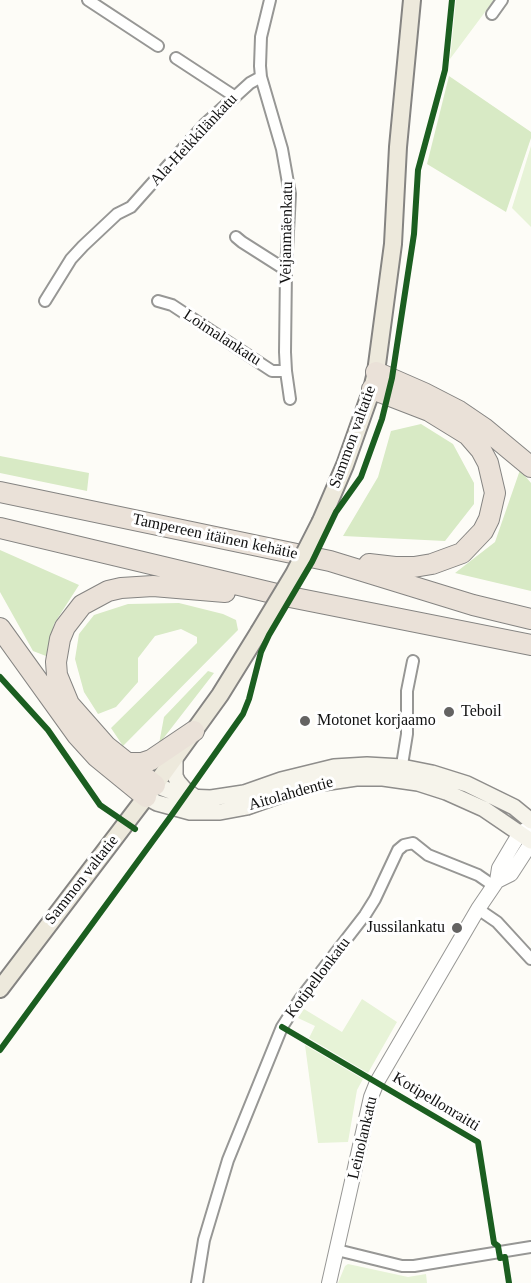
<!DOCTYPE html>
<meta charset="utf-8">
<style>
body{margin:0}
canvas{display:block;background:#fdfcf7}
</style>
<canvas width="531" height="1283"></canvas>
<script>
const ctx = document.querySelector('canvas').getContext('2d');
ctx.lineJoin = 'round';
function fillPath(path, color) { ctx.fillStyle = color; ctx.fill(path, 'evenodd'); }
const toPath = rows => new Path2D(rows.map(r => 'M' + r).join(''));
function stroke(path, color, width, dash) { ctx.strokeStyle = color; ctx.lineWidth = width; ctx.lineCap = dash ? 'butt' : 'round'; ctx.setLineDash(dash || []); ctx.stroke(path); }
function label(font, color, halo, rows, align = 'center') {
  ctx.font = font + ' "Times New Roman",serif'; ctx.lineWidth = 6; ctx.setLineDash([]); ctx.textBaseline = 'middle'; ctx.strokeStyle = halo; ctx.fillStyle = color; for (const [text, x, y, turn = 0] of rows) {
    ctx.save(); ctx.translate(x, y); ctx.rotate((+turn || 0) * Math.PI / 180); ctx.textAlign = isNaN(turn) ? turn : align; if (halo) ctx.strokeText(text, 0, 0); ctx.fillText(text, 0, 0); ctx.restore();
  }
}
const green = toPath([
 [456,0,494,0,450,59],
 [531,146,531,227,512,208],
 [362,999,397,1022,368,1073,309,1038,315,1026,298,1018,304,1009,342,1032],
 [305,1045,363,1079,357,1090,348,1142,318,1143],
 [348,1264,408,1277,426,1274,427,1283,338,1283,345,1266]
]);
const forest = toPath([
 [449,76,531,132,531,138,506,212,427,164],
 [421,424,453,444,474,483,474,504,445,541,343,536,378,477,391,431],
 [0,456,89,473,87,491,0,473],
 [520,470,531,483,531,591,455,573,495,542],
 [0,550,79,585,54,624,46,656,33,651,0,592],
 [179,603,223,614,236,620,238,630,123,746,111,728,197,643,197,637,181,629,155,636,138,658,138,682,116,707,98,714,84,692,75,659,79,634,94,615,128,604],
 [208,671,214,673,159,744,164,717]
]);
const minor = toPath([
 [88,0,158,46],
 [270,0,261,37,260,66,261,77,282,149,290,194,286,270,285,352,286,371,290,399],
 [492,14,502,0],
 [176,58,234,96],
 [236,237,242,242,286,270],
 [45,301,71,259,83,246,117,214,131,207,205,124,250,83,261,77],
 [158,301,172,305,272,371,286,371],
 [401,771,407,734,407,691,413,661],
 [478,909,497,922,531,959],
 [337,1250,402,1266,414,1266,531,1247],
 [197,1283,204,1240,228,1160,282,1027,300,999,365,915,375,899,398,850,404,845,413,843,428,855,478,875,494,886]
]);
const tertiary = toPath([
 [497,881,499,868,512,846,520,833,531,827],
 [329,1283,371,1097,377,1082,478,909,497,881,511,874,531,843]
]);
const secondary = toPath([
 [175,757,175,776,178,782,185,790,195,797],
 [155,785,186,797,211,798,244,793,281,780,334,767,367,765,402,767,432,773,467,784,514,807,531,821],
 [146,797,157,803,190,812,220,812,247,807,309,785,356,778,383,778,418,783,446,792,484,809,531,841]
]);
const primary = toPath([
 [321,521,345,465,372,389,376,372,393,244,398,147,412,0],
 [0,989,155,785,220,695,259,632]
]);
const motorway = toPath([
 [376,372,424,393,459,411,484,428,531,467],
 [0,492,330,561,473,605,531,619],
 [0,528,285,596,531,645],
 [369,564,395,567,414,567,432,564,462,553,483,531,489,519,495,493,488,463,481,450,468,435,429,411,372,389],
 [0,628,77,735,97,757,146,797],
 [124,763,142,763,151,760,194,731],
 [155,785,106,746,69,704,57,675,56,662,60,639,65,627,82,605,108,591,121,588,153,586,225,592]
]);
const primaryBridge = toPath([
 [259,632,294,574,321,521]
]);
const cycleway = toPath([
 [0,677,48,730,100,805,135,829],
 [282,1027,478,1142,494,1243,498,1246,500,1258,505,1257,509,1283],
 [0,1050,171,816,243,714,249,699,261,652,269,635,312,562,336,512,361,477,382,419,392,378,414,234,418,170,445,70,452,0]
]);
const markers = [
 [449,712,6,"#646362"],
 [305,721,6,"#646362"],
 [457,928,6,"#646362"]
];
const streetNames = [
 ["Ala-Heikkilänkatu",194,140,-47],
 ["Veijanmäenkatu",287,233,-89],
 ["Loimalankatu",222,338,33],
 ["Sammon valtatie",353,437,-70],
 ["Tampereen itäinen kehätie",215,537,12],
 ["Aitolahdentie",291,794,-16],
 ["Sammon valtatie",82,880,-52],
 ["Kotipellonkatu",318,978,-53],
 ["Kotipellonraitti",436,1102,31],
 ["Leinolankatu",363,1138,-77]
];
const poiNames = [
 ["Teboil",461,712],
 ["Motonet korjaamo",317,721],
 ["Jussilankatu",445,928,"right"]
];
fillPath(green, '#e7f3d7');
fillPath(forest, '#d8eac5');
stroke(minor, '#979795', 14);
stroke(tertiary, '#979795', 16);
stroke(secondary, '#8e8d8b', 18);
stroke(primary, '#858482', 20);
stroke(motorway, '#858482', 22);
stroke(minor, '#fffffe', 10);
stroke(tertiary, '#fffffe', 14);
stroke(secondary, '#f6f4eb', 15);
stroke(primary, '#ede9dc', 16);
stroke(motorway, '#eae1d8', 20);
stroke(primaryBridge, '#858482', 20, []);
stroke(primaryBridge, '#ede9dc', 16);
stroke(cycleway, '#1b5e20', 6);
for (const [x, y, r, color] of markers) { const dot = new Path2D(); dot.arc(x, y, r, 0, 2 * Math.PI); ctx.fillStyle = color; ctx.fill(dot); stroke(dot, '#fff', 2); }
label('16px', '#111', '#fff', streetNames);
label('16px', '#111', '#fff', poiNames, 'left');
</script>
